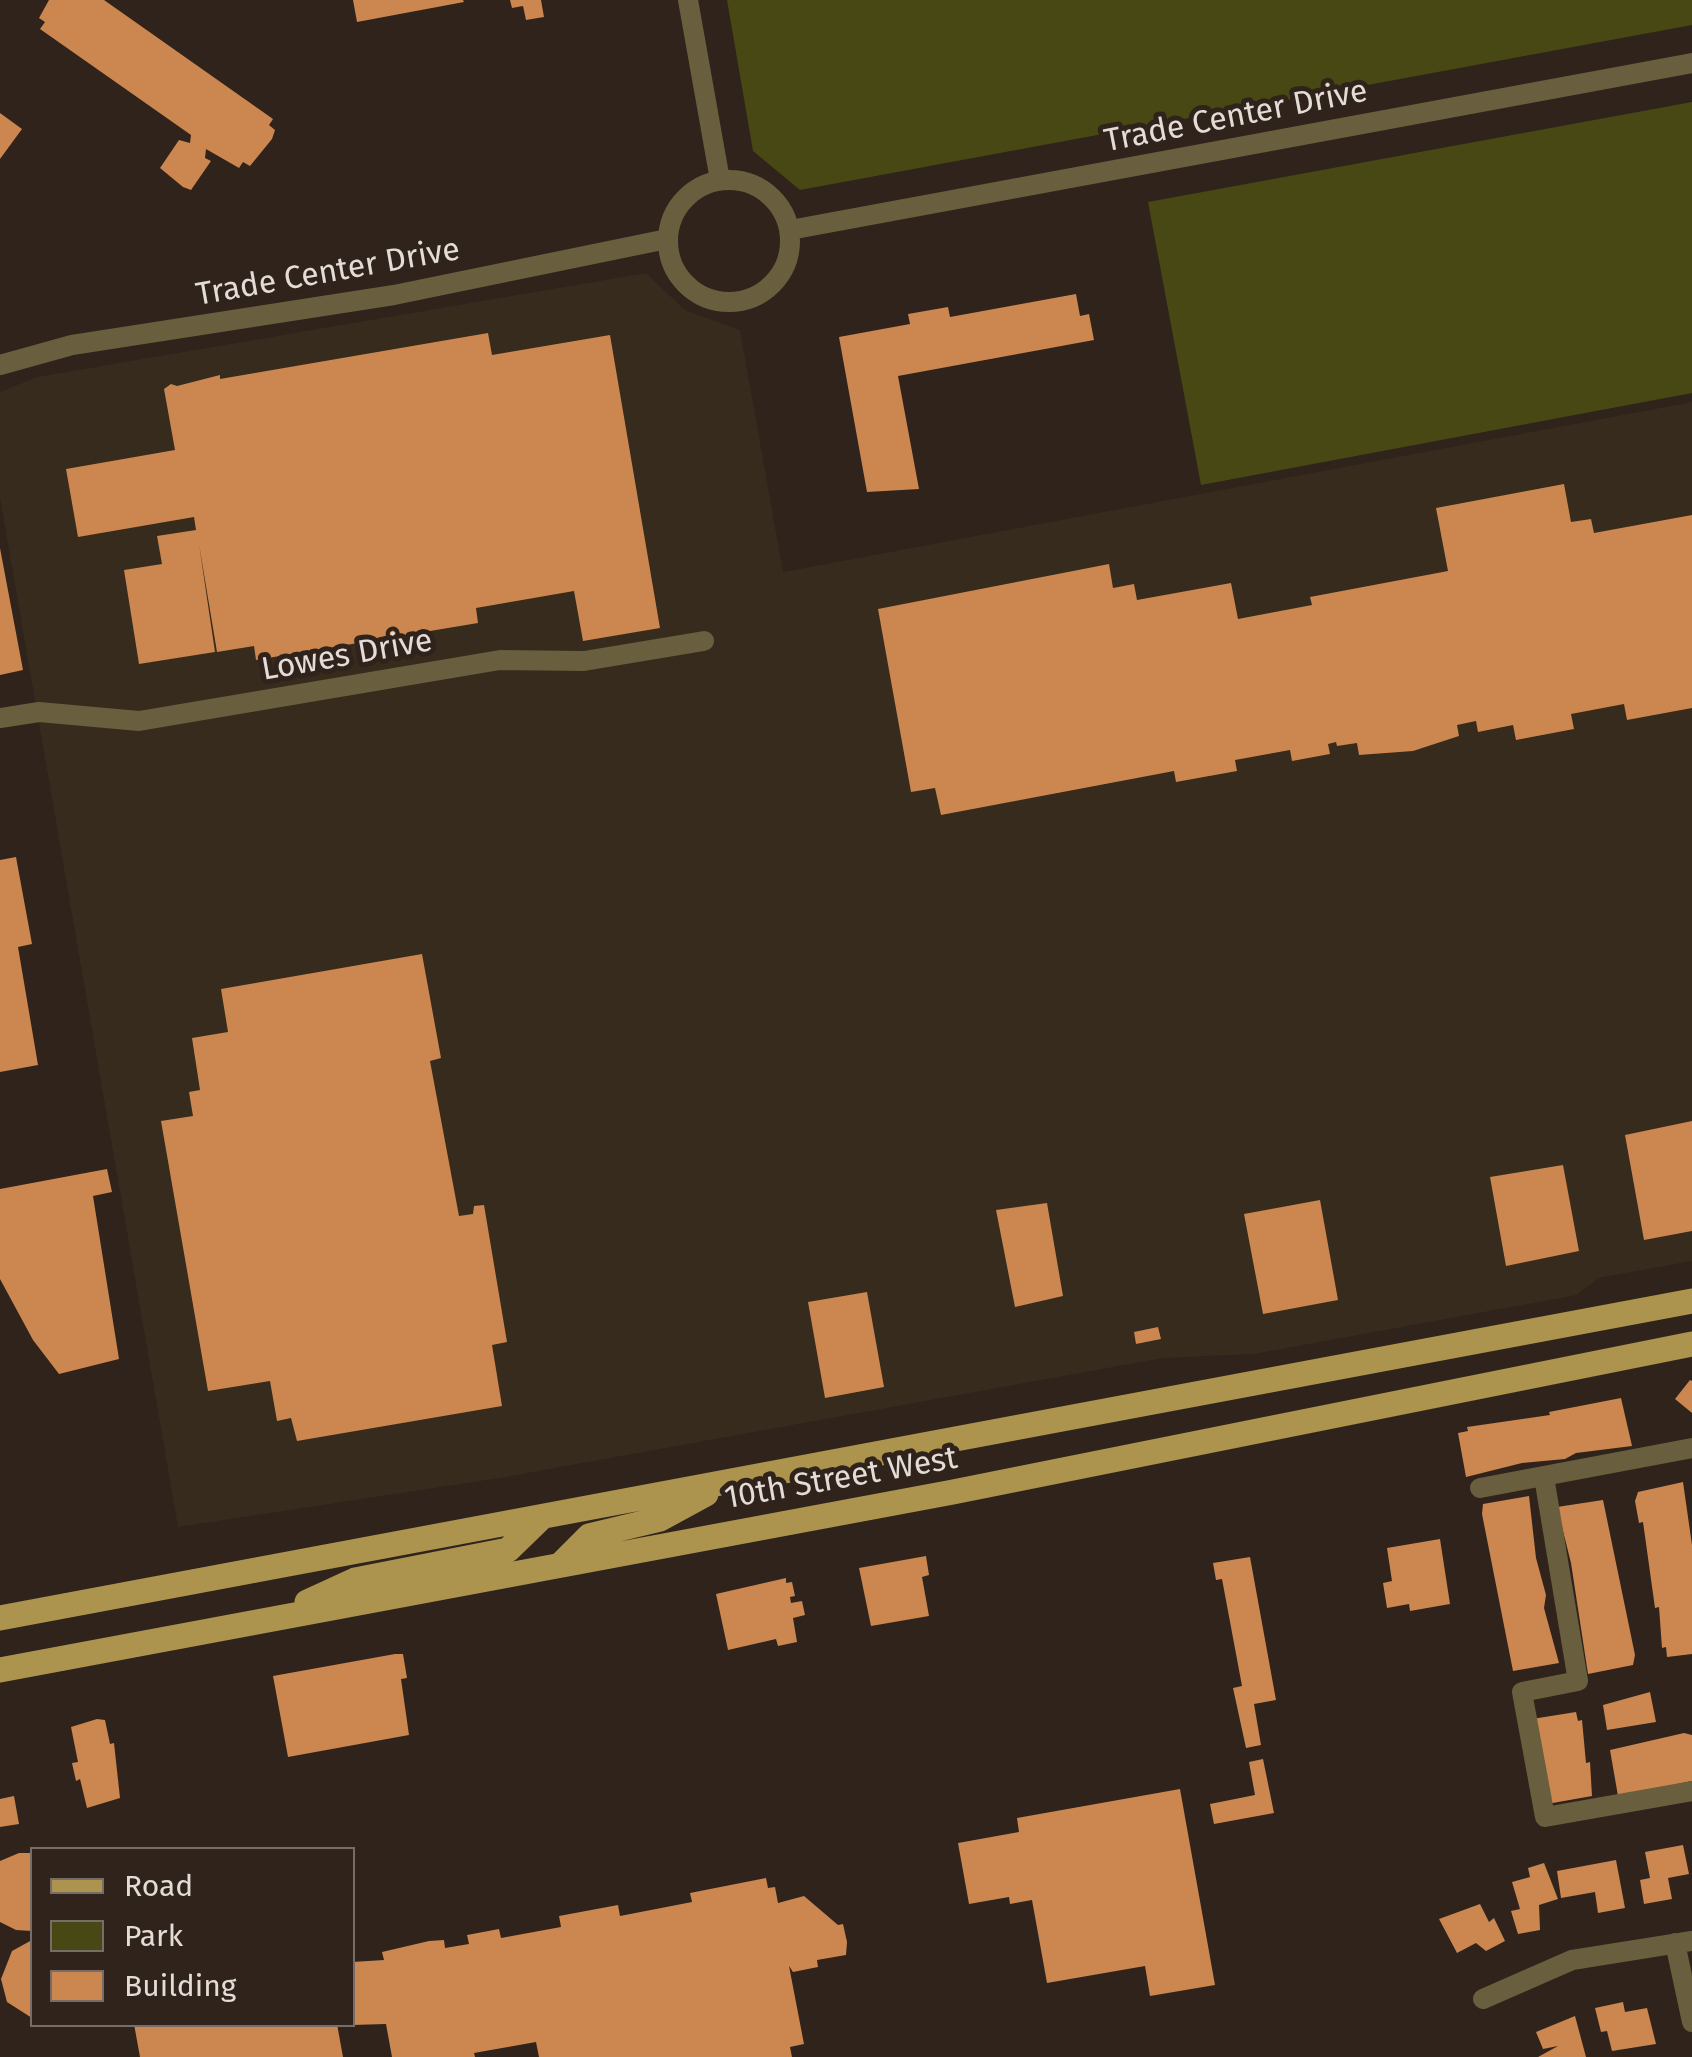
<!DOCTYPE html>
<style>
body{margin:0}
#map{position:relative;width:1692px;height:2057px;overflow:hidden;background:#2f231b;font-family:"Fira Sans",sans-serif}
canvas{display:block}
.legend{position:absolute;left:30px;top:1847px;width:325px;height:180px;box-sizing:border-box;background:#2f231b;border:2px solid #776d66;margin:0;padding:12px 18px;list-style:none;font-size:30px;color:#e4dcd7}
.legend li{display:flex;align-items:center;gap:20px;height:50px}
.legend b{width:50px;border:2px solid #776d66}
</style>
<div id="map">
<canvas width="1692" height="2057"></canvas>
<ul class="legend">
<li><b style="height:12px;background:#ac944e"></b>Road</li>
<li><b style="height:28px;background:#474814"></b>Park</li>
<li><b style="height:28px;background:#cb874f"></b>Building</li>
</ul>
</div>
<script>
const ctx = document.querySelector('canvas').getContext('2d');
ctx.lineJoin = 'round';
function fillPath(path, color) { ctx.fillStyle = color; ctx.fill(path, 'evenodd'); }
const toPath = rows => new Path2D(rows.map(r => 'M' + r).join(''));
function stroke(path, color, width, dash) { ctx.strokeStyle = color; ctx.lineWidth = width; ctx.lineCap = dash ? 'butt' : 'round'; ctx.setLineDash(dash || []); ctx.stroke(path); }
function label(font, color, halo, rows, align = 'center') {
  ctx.font = font + ' "Fira Sans",sans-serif'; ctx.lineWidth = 10; ctx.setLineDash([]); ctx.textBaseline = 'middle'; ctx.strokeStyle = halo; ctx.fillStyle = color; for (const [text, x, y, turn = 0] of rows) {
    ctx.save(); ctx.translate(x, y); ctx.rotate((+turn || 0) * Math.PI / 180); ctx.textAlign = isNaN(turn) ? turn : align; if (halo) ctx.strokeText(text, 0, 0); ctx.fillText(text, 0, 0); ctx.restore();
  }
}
const commercial = toPath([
 [646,273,685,310,740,330,783,572,1692,402,1692,1261,1598,1278,1577,1295,1254,1354,1163,1358,500,1478,178,1527,0,498,0,392,37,377]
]);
const green = toPath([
 [727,0,1692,0,1692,25,800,190,753,151],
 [1692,102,1692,393,1201,485,1148,202]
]);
const building = toPath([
 [49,0,104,0,273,119,269,125,275,130,272,139,250,166,243,162,239,168,206,149,205,158,211,161,191,190,183,187,160,168,179,140,190,143,191,135,40,29,45,22,39,18],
 [353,0,463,0,464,2,357,22],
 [510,0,541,0,544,17,526,20,523,6,512,8],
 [0,113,22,129,0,159],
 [1076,294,1080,316,1089,314,1094,340,898,376,919,489,867,492,839,337,910,324,908,314,948,307,950,317],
 [488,333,492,355,610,335,660,628,583,641,574,591,476,608,478,623,256,660,254,646,217,652,199,544,215,652,139,664,124,570,162,564,157,536,196,530,194,517,78,537,66,469,175,450,164,389,171,384,177,386,220,375,220,379],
 [1564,484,1571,522,1591,519,1594,533,1692,515,1692,708,1627,720,1624,704,1571,714,1574,729,1516,740,1513,725,1478,732,1476,721,1457,725,1459,736,1413,751,1359,755,1357,743,1337,746,1336,742,1328,744,1330,754,1292,761,1290,750,1235,760,1237,771,1176,782,1174,771,941,815,935,788,911,792,878,609,1109,564,1113,588,1134,584,1137,600,1231,583,1238,619,1312,605,1310,597,1448,571,1436,508],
 [0,548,23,670,0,675],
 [16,857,32,944,18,947,38,1065,0,1072,0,860],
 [422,954,441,1058,430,1061,459,1216,473,1214,474,1206,484,1205,507,1342,492,1345,502,1406,297,1441,291,1418,277,1421,270,1381,208,1391,161,1121,193,1116,189,1092,200,1090,192,1038,228,1032,221,989],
 [1692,1121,1692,1231,1644,1240,1625,1135],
 [1563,1165,1579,1251,1506,1266,1490,1177],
 [107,1169,112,1192,93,1196,119,1359,59,1374,33,1340,0,1279,0,1189],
 [1320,1200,1338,1300,1263,1314,1244,1214],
 [1047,1203,1063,1296,1015,1307,996,1210],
 [867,1292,884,1387,825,1398,808,1302],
 [1158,1327,1161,1339,1136,1344,1134,1332],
 [1690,1380,1692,1381,1692,1413,1675,1399],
 [1621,1398,1632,1446,1576,1453,1565,1459,1522,1463,1466,1477,1458,1433,1468,1431,1467,1427,1550,1415,1549,1412],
 [1683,1482,1692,1545,1692,1654,1667,1657,1666,1647,1662,1648,1659,1607,1655,1608,1643,1522,1639,1523,1635,1501,1638,1492],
 [1529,1496,1536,1558,1546,1595,1544,1608,1559,1663,1513,1671,1482,1514,1483,1504],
 [1603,1500,1635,1655,1633,1665,1588,1674,1571,1563,1557,1507],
 [1440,1539,1450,1604,1410,1611,1409,1604,1387,1608,1383,1583,1392,1581,1387,1548],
 [926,1556,929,1575,922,1577,929,1616,871,1626,859,1568],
 [1250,1557,1276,1700,1254,1704,1261,1745,1246,1748,1233,1688,1242,1686,1222,1579,1216,1580,1213,1563],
 [786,1578,786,1583,792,1582,795,1596,790,1597,791,1603,802,1601,805,1615,793,1618,797,1642,778,1646,776,1639,728,1650,716,1594],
 [395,1654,403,1654,407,1678,401,1679,409,1735,288,1757,273,1676],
 [1650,1692,1656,1722,1607,1730,1603,1705],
 [1576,1712,1578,1721,1582,1720,1586,1763,1590,1762,1592,1796,1547,1804,1532,1719],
 [97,1719,105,1720,110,1744,114,1743,120,1798,87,1808,80,1779,76,1781,72,1763,78,1762,71,1727],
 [1684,1733,1692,1735,1692,1781,1618,1796,1610,1750],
 [1263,1759,1274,1813,1214,1824,1210,1804,1255,1795,1249,1762],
 [1180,1789,1215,1985,1150,1996,1145,1966,1047,1983,1032,1900,1010,1904,1009,1897,969,1904,958,1843,1019,1832,1017,1818],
 [14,1796,19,1824,0,1827,0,1799],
 [1683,1845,1689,1874,1668,1878,1672,1899,1644,1904,1640,1880,1650,1878,1645,1852],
 [19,1853,32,1853,32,1931,16,1930,0,1922,0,1861],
 [1616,1860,1625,1908,1598,1913,1595,1892,1561,1898,1557,1871],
 [1544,1863,1558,1899,1539,1905,1540,1930,1518,1934,1511,1911,1520,1909,1512,1882,1530,1877,1528,1868],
 [766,1878,768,1888,775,1887,778,1903,804,1896,838,1925,843,1924,847,1942,846,1955,817,1960,818,1967,793,1972,789,1966,804,2044,790,2047,792,2057,539,2057,536,2042,474,2053,475,2057,392,2057,386,2024,352,2025,352,1962,384,1960,382,1952,429,1941,444,1940,445,1948,469,1944,467,1935,499,1929,501,1938,561,1927,559,1916,618,1905,620,1916,692,1902,690,1893],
 [1480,1904,1489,1922,1494,1918,1505,1941,1486,1951,1476,1943,1457,1953,1439,1919],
 [32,1940,32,2018,7,2002,1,1979,12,1951],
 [1623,2002,1625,2012,1647,2008,1656,2044,1612,2051,1607,2031,1601,2032,1595,2008],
 [1575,2016,1586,2057,1538,2057,1558,2046,1543,2049,1536,2032],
 [134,2024,337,2024,343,2057,140,2057]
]);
const minor = toPath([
 [688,0,720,180],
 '668 241a61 61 0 1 1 122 0a61 61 0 1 1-122 0Z',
 [790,230,1692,63],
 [0,365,72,345,394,295,667,239],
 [0,718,39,712,139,721,500,660,584,661,704,641],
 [1544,1477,1578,1681,1522,1692,1545,1817,1692,1791],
 [1480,1488,1692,1448],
 [1675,1943,1692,2022],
 [1483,1999,1572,1960,1692,1941]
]);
const major = toPath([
 [561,1564,589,1536,660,1519,706,1494],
 [307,1602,355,1580,508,1550,541,1518],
 [0,1618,1692,1301],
 [0,1670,953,1492,1692,1344]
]);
const streetNames = [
 ["Trade Center Drive",1236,117,-11],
 ["Trade Center Drive",328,273,-10],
 ["Lowes Drive",347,656,-10],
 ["10th Street West",841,1479,-10]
];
fillPath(commercial, '#362b1c');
fillPath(green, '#474814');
fillPath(building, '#cb874f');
stroke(minor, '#695e3d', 20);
stroke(major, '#ac944e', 25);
label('32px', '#e4dcd7', '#2f231b', streetNames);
</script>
